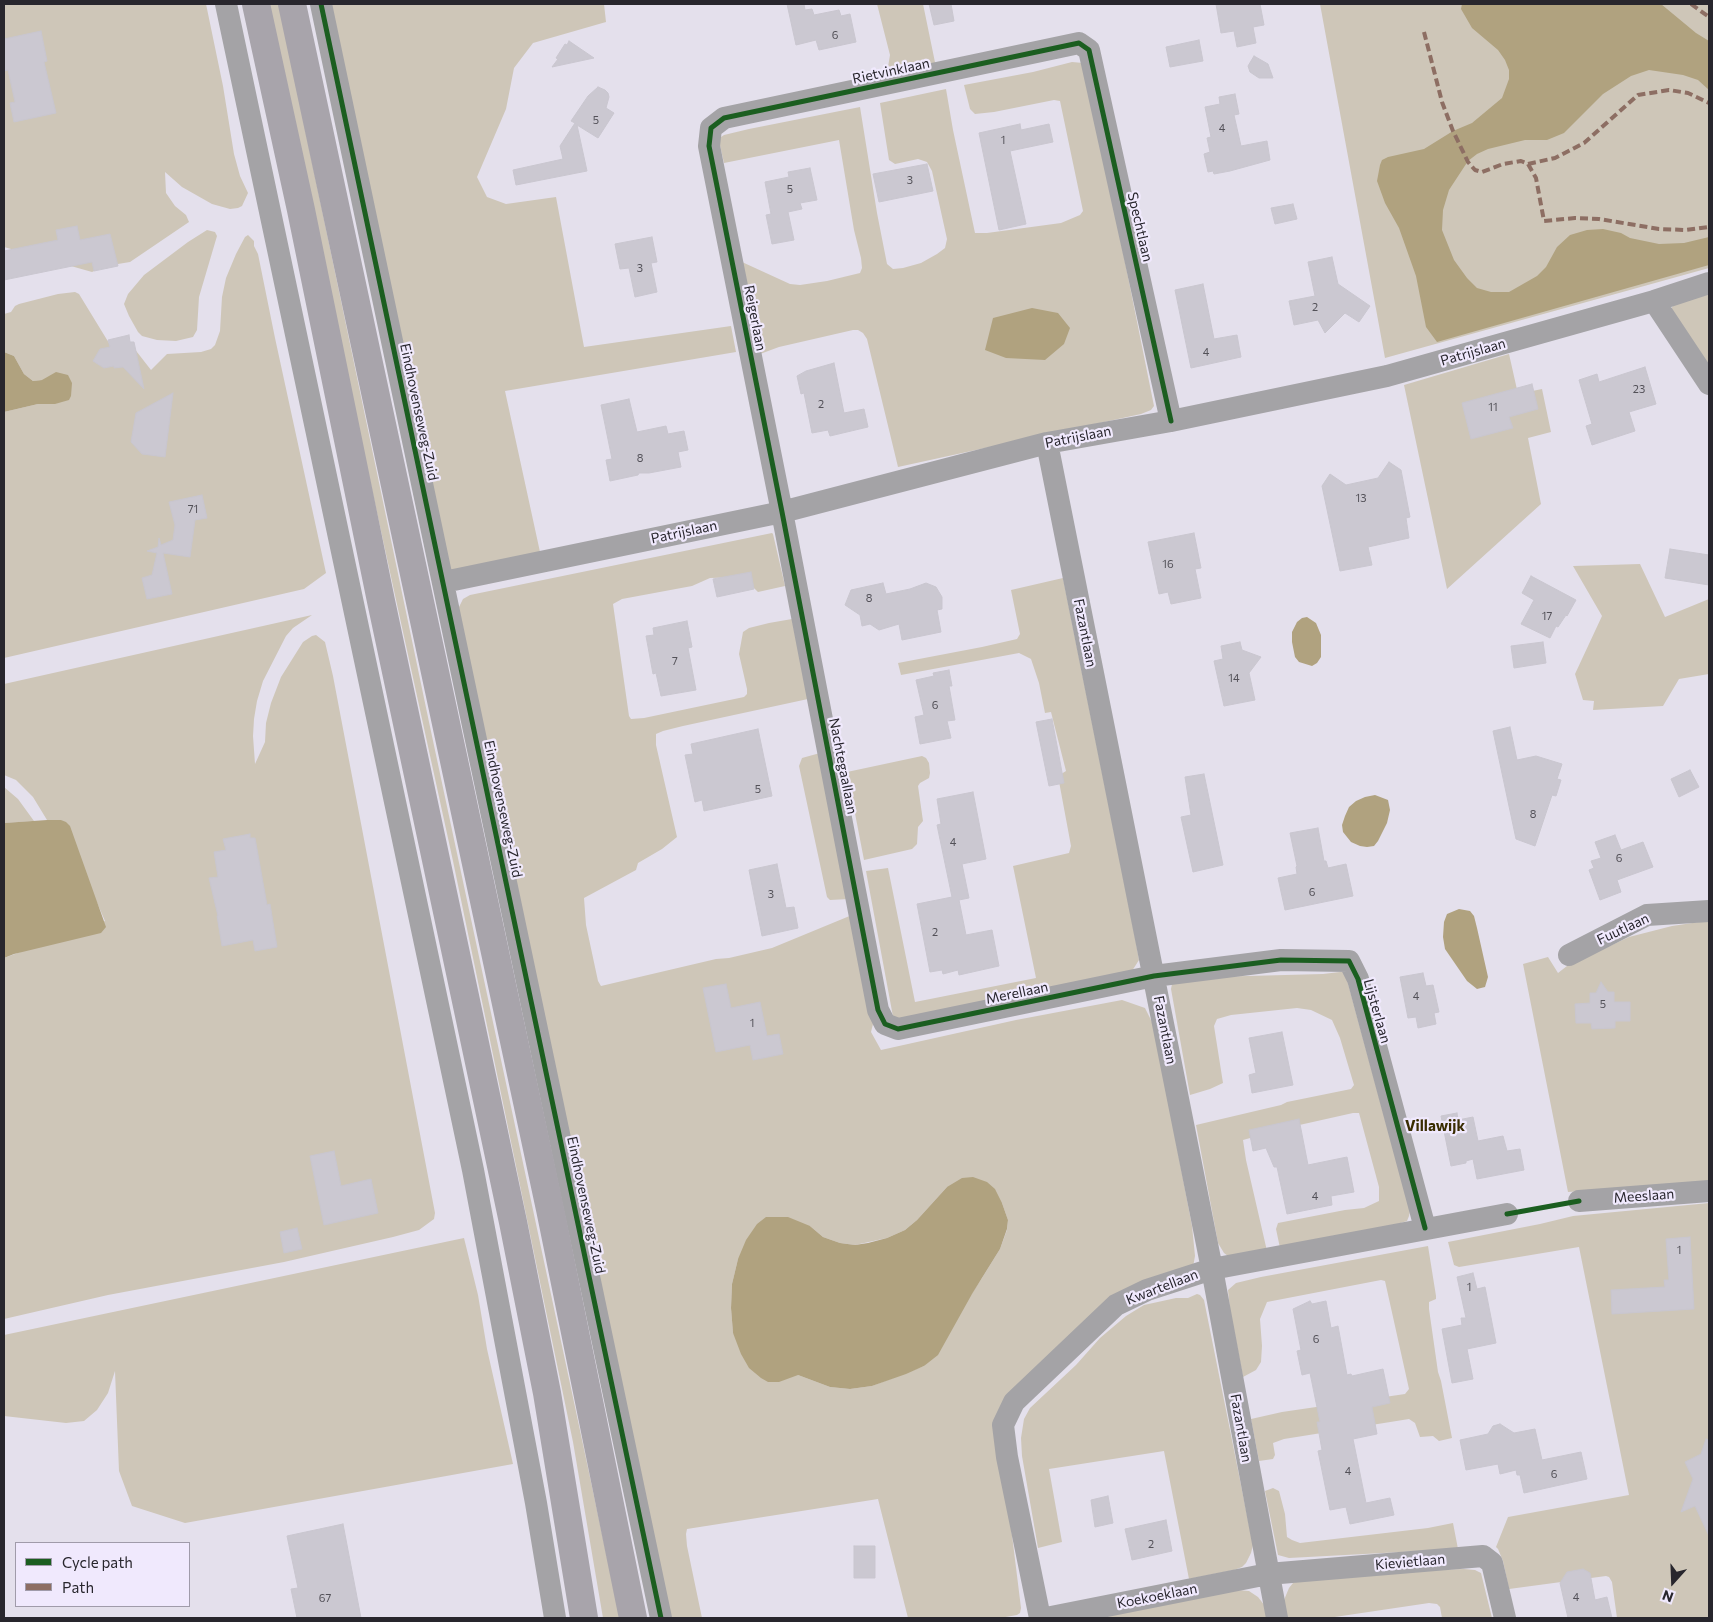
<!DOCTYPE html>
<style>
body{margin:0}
#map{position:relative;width:1713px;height:1622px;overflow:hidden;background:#e4e0ec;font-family:Commissioner,sans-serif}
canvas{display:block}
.frame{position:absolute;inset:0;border:5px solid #28262d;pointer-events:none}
.legend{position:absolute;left:15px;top:1542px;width:175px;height:65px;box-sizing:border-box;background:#f0e9fd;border:1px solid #a09baa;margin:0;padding:6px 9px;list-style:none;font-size:15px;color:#28262d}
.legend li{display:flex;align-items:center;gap:10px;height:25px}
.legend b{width:25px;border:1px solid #a09baa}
.north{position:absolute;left:1648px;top:1557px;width:50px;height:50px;-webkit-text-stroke:4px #f0e9fd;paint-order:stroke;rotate:200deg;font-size:14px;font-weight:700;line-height:20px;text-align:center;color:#28262d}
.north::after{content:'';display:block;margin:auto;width:18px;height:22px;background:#28262d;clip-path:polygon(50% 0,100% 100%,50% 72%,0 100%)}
</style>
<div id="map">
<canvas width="1713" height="1622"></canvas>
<div class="frame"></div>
<ul class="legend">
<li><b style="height:6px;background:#1b5e20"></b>Cycle path</li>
<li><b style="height:6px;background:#8d6e63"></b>Path</li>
</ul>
<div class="north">N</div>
</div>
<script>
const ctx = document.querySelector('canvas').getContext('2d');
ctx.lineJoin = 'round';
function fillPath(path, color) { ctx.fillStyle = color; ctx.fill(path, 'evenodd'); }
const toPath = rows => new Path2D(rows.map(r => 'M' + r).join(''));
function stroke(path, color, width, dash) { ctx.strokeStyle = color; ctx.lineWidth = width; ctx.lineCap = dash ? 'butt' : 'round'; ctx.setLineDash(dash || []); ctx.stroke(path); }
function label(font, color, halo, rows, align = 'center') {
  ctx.font = font + ' Commissioner,sans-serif'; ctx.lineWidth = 4.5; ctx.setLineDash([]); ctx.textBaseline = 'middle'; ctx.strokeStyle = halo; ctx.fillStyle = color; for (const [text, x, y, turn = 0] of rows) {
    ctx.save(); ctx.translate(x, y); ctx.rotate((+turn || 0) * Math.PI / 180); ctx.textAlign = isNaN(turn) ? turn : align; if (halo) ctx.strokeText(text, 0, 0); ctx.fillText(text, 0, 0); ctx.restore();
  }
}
const green = toPath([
 [4,4,206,4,223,86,234,154,240,176,248,193,242,206,238,208,230,209,212,204,182,187,165,172,166,193,175,206,186,215,189,222,130,262,106,266,92,272,4,247],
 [266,4,279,4,429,722,620,1618,603,1618,573,1442,453,861],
 [330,4,604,4,606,22,533,43,514,68,506,109,477,177,487,197,506,204,556,197,584,347,731,326,736,352,505,391,540,552,451,571],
 [877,4,923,4,937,72,881,84,888,67,890,55],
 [1320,4,1709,4,1709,268,1385,358],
 [1072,62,1083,63,1097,123,1154,406,1151,410,1141,414,898,467,867,339,863,333,858,330,853,330,779,347,760,354,742,262,790,284,800,285,827,281,860,273,862,268,861,258,854,230,839,140,724,163,719,141,721,137,724,135,749,129,860,107,877,213,887,264,893,269,903,268,921,263,937,254,945,248,947,239,932,171,927,162,918,159,895,164,889,160,880,103,946,89,953,130,975,233,987,233,1061,223,1080,215,1083,211,1060,101,1054,100,994,112,975,114,970,109,964,85,1033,72],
 [207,230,215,232,217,236,199,297,197,330,193,337,176,341,157,340,142,336,138,332,129,316,124,304,128,294,144,275,188,242],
 [248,235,254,241,254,246,258,254,275,338,326,573,304,589,4,658,4,412,38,404,55,404,42,380,33,381,24,374,14,356,4,352,4,314,11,312,15,306,19,304,58,294,75,292,79,294,112,348,130,343,151,370,167,354,201,352,211,349,215,345,220,331,222,297,226,278,236,254,245,237],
 [1709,294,1709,368,1670,312,1673,305],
 [1509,354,1518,394,1542,389,1551,432,1528,438,1541,504,1447,589,1404,385],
 [772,533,773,534,785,586,758,592,743,577,710,578,692,586,622,599,613,604,629,716,631,719,644,718,744,697,747,694,747,689,739,654,743,632,749,628,769,623,792,619,808,699,683,726,663,731,656,734,656,745,677,837,662,849,638,863,636,870,584,898,586,925,598,981,601,986,716,959,729,958,772,948,852,915,873,1024,871,1032,881,1050,1016,1020,1122,1000,1145,1008,1154,1026,1192,1226,1195,1256,1193,1267,1132,1286,1004,1406,1010,1519,1021,1608,1020,1613,1017,1615,1000,1618,908,1618,878,1499,687,1529,686,1534,687,1546,702,1618,670,1618,458,609,463,599,470,595],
 [947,1187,1002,1203,1008,1220,1007,1230,1000,1249,982,1278,924,1366,872,1386,850,1389,830,1387,798,1375,733,1333,731,1308,732,1284,738,1259,810,1226,823,1237,840,1243,855,1245,887,1238,905,1230,917,1220],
 [1640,564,1665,617,1709,599,1709,674,1679,679,1663,706,1593,710,1594,701,1583,700,1575,674,1602,616,1573,566],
 [1063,578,1134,931,1139,960,1132,971,894,1022,866,871,888,868,915,1002,1036,978,1013,866,1069,853,1071,846,1058,776,1066,771,1051,712,1045,713,1039,683,1031,659,1019,653,901,675,898,663,982,647,1017,639,1020,634,1011,590],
 [312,615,293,628,286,636,263,681,257,701,254,719,253,736,255,764,265,742,266,723,271,703,281,677,303,642,312,636,316,635,325,642,333,676,435,1213,434,1219,419,1230,393,1237,284,1262,108,1295,4,1319,4,958,105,921,61,820,47,820,33,797,16,780,4,775,4,684],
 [820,753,849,899,830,900,827,897,799,766,802,758],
 [922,756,926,758,929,763,930,773,929,778,920,783,918,786,923,821,918,827,917,844,912,849,864,860,847,772],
 [4,787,18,799,34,821,4,823],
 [1699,922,1709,922,1709,1183,1568,1192,1523,964,1548,957,1558,973,1567,966,1629,937,1672,926],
 [1340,972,1344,972,1346,976,1410,1211,1409,1216,1407,1221,1388,1227,1280,1248,1276,1229,1278,1223,1345,1210,1364,1208,1379,1201,1379,1187,1359,1113,1353,1113,1286,1128,1243,1140,1246,1160,1267,1251,1228,1256,1224,1253,1218,1243,1196,1125,1281,1105,1287,1102,1351,1089,1354,1085,1340,1038,1332,1020,1311,1010,1297,1008,1231,1015,1217,1019,1214,1026,1223,1083,1210,1089,1190,1095,1171,989,1172,984,1210,977,1323,974],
 [1709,1203,1709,1618,1617,1618,1612,1582,1609,1577,1606,1576,1509,1589,1503,1561,1498,1549,1496,1547,1508,1517,1629,1495,1579,1247,1459,1267,1454,1265,1448,1242,1540,1224,1573,1216],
 [464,1238,478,1295,487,1349,513,1464,185,1523,132,1506,119,1471,115,1371,108,1393,97,1410,84,1421,66,1423,4,1416,4,1335],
 [1428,1246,1436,1296,1436,1299,1429,1302,1429,1309,1438,1372,1441,1381,1452,1438,1439,1441,1433,1436,1420,1437,1415,1423,1409,1419,1284,1439,1273,1443,1275,1455,1273,1459,1259,1461,1251,1419,1282,1412,1405,1394,1409,1389,1385,1281,1381,1280,1267,1302,1260,1319,1262,1346,1261,1362,1256,1370,1243,1377,1230,1310,1228,1290,1236,1283,1261,1277],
 [1197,1294,1200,1295,1204,1300,1253,1545,1251,1553,1246,1563,1242,1567,1234,1570,1189,1579,1164,1451,1049,1469,1062,1542,1038,1548,1022,1456,1021,1438,1024,1419,1030,1408,1076,1365,1100,1338,1126,1316,1144,1305,1176,1298,1188,1298],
 [1273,1488,1279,1491,1285,1514,1287,1537,1292,1540,1300,1543,1428,1528,1453,1523,1458,1549,1289,1558,1278,1555,1265,1491],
 [1464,1569,1475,1570,1481,1573,1492,1618,1442,1618,1440,1607,1437,1604,1429,1603,1328,1618,1287,1618,1284,1600,1289,1588,1293,1583,1317,1573],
 [1238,1590,1249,1591,1258,1597,1265,1606,1269,1618,1094,1618]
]);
const water = toPath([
 [1462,4,1661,4,1696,33,1709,41,1709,90,1698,80,1683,75,1649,70,1631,76,1603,94,1564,133,1547,140,1525,140,1488,149,1477,154,1468,161,1449,190,1443,210,1442,230,1454,260,1467,278,1477,288,1491,292,1509,292,1537,276,1546,267,1557,247,1570,235,1587,230,1603,229,1621,233,1630,238,1659,244,1684,243,1709,237,1709,265,1437,342,1426,327,1416,276,1399,228,1385,203,1377,181,1380,165,1382,160,1388,157,1424,149,1453,131,1472,123,1502,98,1509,79,1509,70,1505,60,1498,50,1472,28,1461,9],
 [1032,308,1058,313,1070,328,1064,344,1045,360,1006,358,985,350,993,318],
 [4,352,14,356,24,374,33,381,42,380,56,372,68,375,72,383,71,396,69,400,55,404,38,404,4,412],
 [1307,617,1316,623,1321,635,1321,657,1317,663,1312,666,1299,662,1295,657,1292,642,1292,632,1297,622,1302,618],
 [1375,795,1388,800,1390,810,1387,823,1378,841,1374,846,1367,847,1360,846,1351,842,1343,832,1342,825,1345,816,1349,807,1356,801,1365,797],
 [47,820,61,820,66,822,70,826,106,927,101,933,14,954,4,958,4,823],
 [1459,909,1470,911,1474,916,1477,928,1488,977,1485,987,1477,989,1467,981,1445,949,1443,937,1444,922,1447,914],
 [973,1177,987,1182,995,1189,1002,1203,1008,1220,1007,1229,1000,1249,972,1294,938,1355,924,1366,906,1374,872,1386,850,1389,830,1387,798,1375,779,1382,768,1382,761,1378,749,1368,741,1354,733,1333,731,1308,732,1284,738,1259,746,1240,757,1224,766,1217,788,1217,810,1226,823,1237,840,1243,855,1245,868,1243,887,1238,905,1230,917,1220,947,1187,962,1178]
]);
const building = toPath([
 [787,4,804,4,805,10,812,9,814,15,839,10,841,16,850,14,856,42,819,50,816,40,796,45,787,4],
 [929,4,951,4,954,21,934,25,929,4],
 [1216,4,1260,4,1264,25,1253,27,1256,43,1237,47,1234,31,1221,33,1216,4],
 [41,31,47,61,44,62,56,113,14,122,10,103,15,102,8,70,4,71,4,39,41,31],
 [1199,40,1203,61,1170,67,1166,47,1199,40],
 [569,41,594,58,552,67,558,59,556,58,565,44,567,45,569,41],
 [1254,56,1268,64,1273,78,1259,78,1250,72,1248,66,1254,56],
 [598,87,605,90,608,93,609,97,606,108,614,113,598,138,577,125,587,171,516,185,513,170,563,159,560,146,575,123,571,121,588,96,598,87],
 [1235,94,1239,114,1234,115,1241,146,1267,141,1270,160,1230,171,1214,174,1213,171,1208,172,1204,154,1210,152,1207,138,1211,137,1205,107,1220,104,1219,97,1235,94],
 [1020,124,1021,130,1049,124,1053,142,1010,151,1026,224,999,230,979,133,1020,124],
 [927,164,933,191,879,202,873,174,927,164],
 [810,168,817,200,800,203,802,209,788,212,794,240,772,244,766,215,771,214,765,182,789,177,788,172,810,168],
 [1293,204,1297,219,1275,224,1271,208,1293,204],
 [77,226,80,240,110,234,118,266,94,271,92,262,4,280,4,251,58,240,56,230,77,226],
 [652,237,657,262,651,263,657,292,635,297,629,268,620,269,615,244,652,237],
 [1332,257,1338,284,1370,306,1359,322,1345,313,1325,333,1318,320,1294,325,1289,301,1315,296,1308,262,1332,257],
 [1203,284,1214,339,1237,335,1241,357,1191,368,1175,290,1203,284],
 [129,335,130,342,134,342,144,389,123,367,114,368,114,366,104,368,93,361,100,349,110,347,108,340,129,335],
 [834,363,844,413,864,409,868,427,830,436,828,430,812,433,804,393,801,394,797,376,806,371,834,363],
 [1645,367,1656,404,1629,412,1635,431,1592,445,1586,426,1592,424,1579,380,1597,374,1599,382,1645,367],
 [1532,384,1538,409,1509,417,1513,428,1471,439,1462,403,1532,384],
 [173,393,165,457,142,454,131,442,136,413,173,393],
 [629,399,637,432,666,426,668,434,684,431,688,450,678,452,681,467,649,473,639,473,638,475,610,481,606,460,612,459,601,405,629,399],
 [1389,462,1401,470,1410,517,1406,518,1409,538,1368,547,1372,565,1340,571,1322,486,1330,474,1346,485,1378,478,1389,462],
 [202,495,207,518,195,520,190,557,163,553,172,594,147,599,142,578,152,575,157,553,147,551,158,547,159,538,161,545,173,540,175,525,169,502,202,495],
 [1194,533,1201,568,1195,569,1201,598,1171,604,1168,592,1159,594,1148,542,1194,533],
 [1670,549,1709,555,1709,585,1665,578,1670,549],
 [751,572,754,589,717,597,713,579,751,572],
 [1531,576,1576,600,1567,616,1566,615,1558,627,1556,626,1550,638,1521,624,1534,600,1522,593,1531,576],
 [883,583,886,594,910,589,926,583,936,587,942,597,942,609,937,610,941,632,902,640,899,624,879,630,870,624,862,626,860,615,845,605,851,590,883,583],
 [687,621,692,647,688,648,696,690,661,696,656,673,653,674,646,636,654,635,653,628,687,621],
 [1240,642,1242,650,1261,657,1249,673,1255,700,1224,706,1214,661,1223,659,1221,646,1240,642],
 [1543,642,1546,663,1514,668,1511,646,1543,642],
 [949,670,952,686,949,686,955,720,947,721,951,738,920,744,915,717,924,715,916,680,934,676,933,673,949,670],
 [1052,719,1064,783,1049,786,1036,722,1052,719],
 [1510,727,1517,760,1536,756,1562,764,1557,779,1561,780,1556,796,1552,795,1535,846,1516,839,1493,731,1510,727],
 [758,729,772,796,704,811,702,800,695,802,685,755,693,754,691,744,758,729],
 [1690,770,1699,787,1679,797,1671,779,1690,770],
 [1204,774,1223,865,1193,872,1181,817,1191,815,1185,777,1204,774],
 [973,792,986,859,962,864,969,898,959,900,966,935,992,930,999,966,959,975,958,970,943,974,942,970,930,972,917,904,952,897,937,825,941,824,937,799,973,792],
 [1318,828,1324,861,1326,861,1328,868,1346,864,1353,896,1285,910,1278,878,1297,874,1296,867,1297,866,1290,833,1318,828],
 [250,834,250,838,255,838,267,905,270,904,277,947,255,951,253,940,222,946,217,916,218,916,209,878,218,877,214,852,226,850,223,839,250,834],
 [1615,835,1621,850,1643,842,1653,867,1617,880,1621,892,1600,900,1589,870,1594,868,1591,861,1601,858,1595,842,1615,835],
 [777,864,786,908,794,907,798,928,762,936,749,870,777,864],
 [1423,973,1426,986,1433,985,1439,1012,1434,1013,1436,1024,1418,1028,1416,1017,1408,1018,1400,977,1423,973],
 [1601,982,1608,992,1614,992,1614,1002,1630,1002,1630,1021,1615,1021,1615,1028,1592,1029,1591,1023,1576,1023,1575,1004,1590,1003,1590,993,1596,993,1601,982],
 [726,984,731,1008,760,1002,767,1036,779,1034,783,1054,753,1060,750,1045,716,1052,703,988,726,984],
 [1282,1032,1293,1085,1252,1093,1249,1075,1256,1073,1249,1038,1282,1032],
 [1457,1113,1458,1120,1473,1117,1478,1141,1503,1136,1507,1151,1520,1149,1524,1170,1477,1179,1473,1159,1466,1161,1466,1163,1451,1166,1441,1116,1457,1113],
 [1299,1119,1308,1165,1347,1157,1354,1192,1331,1196,1332,1205,1287,1214,1277,1167,1274,1167,1266,1148,1253,1151,1249,1130,1299,1119],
 [334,1151,341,1186,371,1179,378,1213,324,1225,310,1156,334,1151],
 [297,1228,302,1249,284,1253,280,1232,297,1228],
 [1690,1237,1694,1309,1612,1314,1611,1290,1665,1287,1664,1280,1669,1280,1666,1239,1690,1237],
 [1473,1273,1477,1289,1485,1287,1496,1343,1467,1349,1473,1379,1452,1383,1442,1329,1462,1325,1461,1318,1466,1318,1457,1277,1473,1273],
 [1310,1301,1312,1304,1326,1301,1331,1328,1338,1326,1347,1375,1351,1374,1352,1376,1383,1369,1390,1403,1372,1407,1377,1434,1353,1439,1366,1503,1390,1498,1394,1515,1350,1524,1346,1507,1330,1510,1318,1451,1322,1450,1317,1422,1320,1422,1310,1373,1302,1375,1297,1351,1301,1350,1293,1309,1310,1301],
 [1500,1424,1514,1433,1535,1429,1542,1460,1581,1452,1587,1479,1524,1493,1520,1475,1517,1475,1516,1470,1500,1474,1498,1464,1466,1470,1460,1440,1488,1434,1493,1426,1500,1424],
 [1706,1439,1709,1440,1709,1536,1695,1506,1681,1512,1693,1479,1685,1462,1701,1454,1706,1439],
 [1108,1496,1113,1523,1095,1527,1091,1500,1108,1496],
 [1166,1520,1172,1551,1132,1560,1125,1529,1166,1520],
 [343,1524,361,1618,297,1618,291,1589,298,1588,287,1536,343,1524],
 [854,1546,875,1546,875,1578,854,1578,854,1546],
 [1583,1569,1590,1573,1595,1600,1607,1597,1612,1618,1568,1618,1560,1583,1567,1572,1583,1569]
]);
const street = toPath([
 [226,4,473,1170,536,1503,555,1618],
 [321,4,661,1618],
 [1654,301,1709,384],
 [1171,421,1089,50,1079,43,724,118,711,128,709,146,782,512,878,1010,885,1024,898,1029,1154,976,1281,960,1349,961,1358,979,1425,1228],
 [1047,443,1212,1269,1277,1618],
 [444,582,782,512,1047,443,1171,421,1387,376,1654,301,1709,283],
 [1569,955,1647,915,1709,911],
 [1579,1201,1709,1191],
 [1040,1618,1007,1457,1003,1425,1014,1402,1116,1305,1147,1290,1212,1269,1507,1214],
 [1046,1618,1268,1574,1483,1556,1492,1563,1505,1618]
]);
const primary = toPath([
 [256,4,301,210,381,601,513,1222,547,1393,584,1618],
 [292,4,550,1209,633,1618]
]);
const quiet = toPath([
 [1691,4,1709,17],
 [1424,32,1442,102,1453,131,1468,162,1475,170,1482,172,1503,164,1521,161,1528,164,1536,178,1544,221,1575,218,1599,219,1659,229,1686,230,1709,227],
 [1528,164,1555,158,1584,143,1638,95,1669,90,1688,93,1709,103]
]);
const cycleway = toPath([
 [321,4,661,1618],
 [1171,421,1089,50,1079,43,724,118,711,128,709,146,782,512,878,1010,885,1024,898,1029,1154,976,1281,960,1349,961,1358,979,1425,1228],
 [1507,1214,1579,1201]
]);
const numberNames = [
 ["6",835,35],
 ["5",596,120],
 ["4",1222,128],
 ["1",1003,140],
 ["3",910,180],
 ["5",790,189],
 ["3",640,268],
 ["2",1315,307],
 ["4",1206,352],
 ["23",1639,389],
 ["2",821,404],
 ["11",1493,407],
 ["8",640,458],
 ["13",1361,498],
 ["71",193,509],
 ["16",1168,564],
 ["8",869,598],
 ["17",1547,616],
 ["7",675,661],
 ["14",1234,678],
 ["6",935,705],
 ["5",758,789],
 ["8",1533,814],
 ["4",953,842],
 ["6",1619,858],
 ["6",1312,892],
 ["3",771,894],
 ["2",935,932],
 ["4",1416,996],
 ["5",1603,1004],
 ["1",752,1023],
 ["4",1315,1196],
 ["1",1679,1250],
 ["1",1469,1287],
 ["6",1316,1339],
 ["4",1348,1471],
 ["6",1554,1474],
 ["2",1151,1544],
 ["4",1576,1597],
 ["67",325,1598]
];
const streetNames = [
 ["Rietvinklaan",891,71,-12],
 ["Spechtlaan",1140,227,77],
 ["Reigerlaan",755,318,79],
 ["Patrijslaan",1473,352,-16],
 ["Eindhovenseweg-Zuid",419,412,78],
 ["Patrijslaan",1078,437,-11],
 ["Patrijslaan",684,532,-12],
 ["Fazantlaan",1085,633,79],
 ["Nachtegaallaan",843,766,79],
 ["Eindhovenseweg-Zuid",503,809,78],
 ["Fuutlaan",1623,929,-25],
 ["Merellaan",1017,993,-12],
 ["Lijsterlaan",1377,1011,74],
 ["Fazantlaan",1165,1030,79],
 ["Meeslaan",1644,1196,-4],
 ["Eindhovenseweg-Zuid",586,1205,78],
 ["Kwartellaan",1162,1287,-21],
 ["Fazantlaan",1241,1428,80],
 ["Kievietlaan",1410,1562,-5],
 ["Koekoeklaan",1157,1596,-11]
];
const neighbourhoodNames = [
 ["Villawijk",1435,1126]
];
fillPath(green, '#cec6b8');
fillPath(water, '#b0a27f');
fillPath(building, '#cbc8d1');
stroke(building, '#c9c6cf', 1);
stroke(street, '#a4a3a6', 22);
stroke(primary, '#a8a4ab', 28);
stroke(quiet, '#8d6e63', 4, [8, 4]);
stroke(cycleway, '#1b5e20', 5);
label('11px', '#535158', null, numberNames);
label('14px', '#28262d', '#f0e9fd', streetNames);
label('bold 15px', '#392c01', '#f0e9fd', neighbourhoodNames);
</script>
